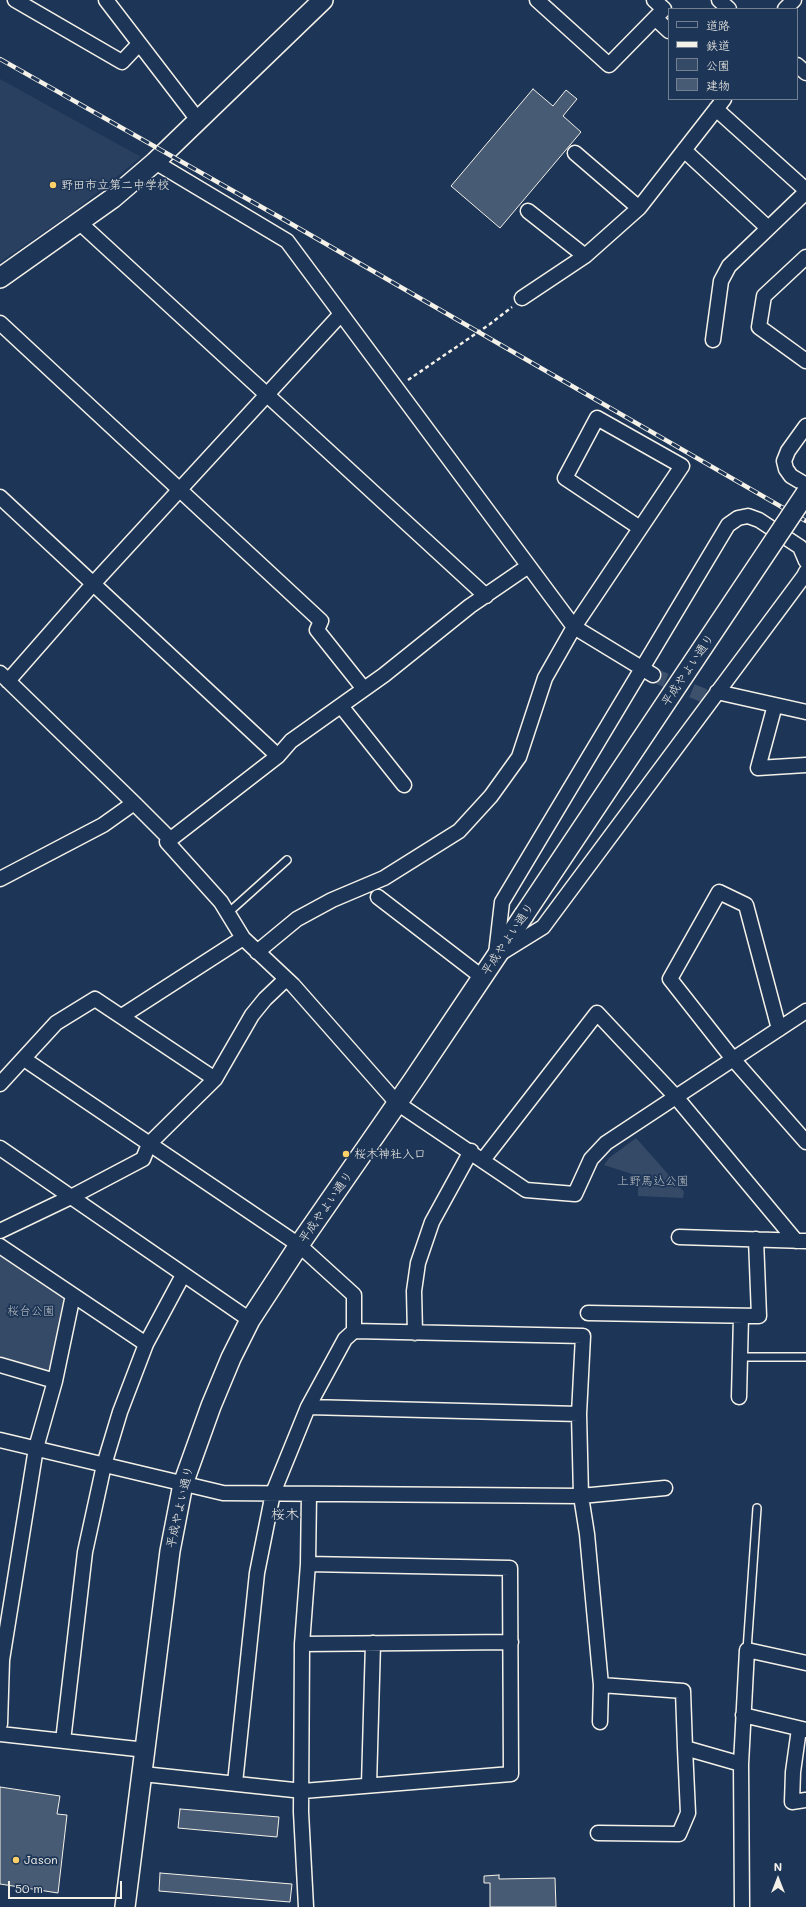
<!DOCTYPE html>
<meta charset="utf-8">
<style>
body{margin:0}
#map{position:relative;width:806px;height:1907px;overflow:hidden;background:#1d3557;font-family:Mali,"Klee One",sans-serif}
canvas{display:block}
.legend{position:absolute;left:668px;top:8px;width:130px;height:92px;box-sizing:border-box;background:#1d3557;border:1px solid #738091;margin:0;padding:5px 7px;list-style:none;font-size:12px;color:#f4f1e8}
.legend li{display:flex;align-items:center;gap:8px;height:20px}
.legend b{width:20px;border:1px solid #738091}
.north{position:absolute;left:758px;top:1859px;width:40px;height:40px;-webkit-text-stroke:3px #1d3557;paint-order:stroke;rotate:0deg;font-size:11px;font-weight:700;line-height:16px;text-align:center;color:#f4f1e8}
.north::after{content:'';display:block;margin:auto;width:14px;height:18px;background:#f4f1e8;clip-path:polygon(50% 0,100% 100%,50% 72%,0 100%)}
.scale{position:absolute;left:8px;top:1881px;width:114px;height:18px;box-sizing:border-box;border:2px solid #f4f1e8;border-top:0;padding-left:5px;font-size:12px;line-height:14px;white-space:nowrap;color:#f4f1e8;-webkit-text-stroke:3px #1d3557;paint-order:stroke}
</style>
<div id="map">
<canvas width="806" height="1907"></canvas>
<ul class="legend">
<li><b style="height:5px;background:#1d3557"></b>道路</li>
<li><b style="height:5px;background:#f4f1e8"></b>鉄道</li>
<li><b style="height:11px;background:#354a67"></b>公園</li>
<li><b style="height:11px;background:#485b74"></b>建物</li>
</ul>
<div class="north">N</div>
<div class="scale">50 m</div>
</div>
<script>
const ctx = document.querySelector('canvas').getContext('2d');
ctx.lineJoin = 'round';
function fillPath(path, color) { ctx.fillStyle = color; ctx.fill(path, 'evenodd'); }
const toPath = rows => new Path2D(rows.map(r => 'M' + r).join(''));
function stroke(path, color, width, dash) { ctx.strokeStyle = color; ctx.lineWidth = width; ctx.lineCap = dash ? 'butt' : 'round'; ctx.setLineDash(dash || []); ctx.stroke(path); }
function label(font, color, halo, rows, align = 'center') {
  ctx.font = font + ' Mali,"Klee One",sans-serif'; ctx.lineWidth = 3.5; ctx.setLineDash([]); ctx.textBaseline = 'middle'; ctx.strokeStyle = halo; ctx.fillStyle = color; for (const [text, x, y, turn = 0] of rows) {
    ctx.save(); ctx.translate(x, y); ctx.rotate((+turn || 0) * Math.PI / 180); ctx.textAlign = isNaN(turn) ? turn : align; if (halo) ctx.strokeText(text, 0, 0); ctx.fillText(text, 0, 0); ctx.restore();
  }
}
const built = toPath([
 [0,79,141,157,73,212,0,262]
]);
const green = toPath([
 [636,1138,684,1192,683,1198,638,1196,638,1176,604,1165,609,1158],
 [0,1254,66,1297,50,1368,45,1372,0,1360]
]);
const building = toPath([
 [533,89,553,106,566,90,577,99,563,116,581,132,500,228,451,186,533,89],
 [0,1787,60,1796,57,1814,67,1815,58,1893,0,1884,0,1787],
 [180,1809,279,1817,277,1837,178,1828,180,1809],
 [160,1873,292,1884,290,1902,159,1891,160,1873],
 [499,1875,499,1879,555,1878,556,1907,490,1907,490,1883,484,1883,484,1876,499,1875]
]);
const streetTunnel = toPath([
 [653,675,712,699]
]);
const path = toPath([
 [408,380,490,324,512,307]
]);
const lane = toPath([
 [228,913,287,860],
 [740,1357,806,1357],
 [747,1650,757,1508]
]);
const street = toPath([
 [15,0,122,62,139,44],
 [106,0,198,120],
 [537,0,609,65,664,9,654,0],
 [719,0,729,9],
 [785,9,794,0],
 [655,18,669,31],
 [797,65,806,73],
 [716,109,806,190],
 [684,150,768,228],
 [575,153,639,208],
 [155,162,287,241,574,627,653,675],
 [528,211,585,256],
 [80,223,486,596],
 [806,257,764,296,759,327,806,361],
 [522,298,585,256,639,208,724,99],
 [0,323,321,621,317,630,364,689],
 [713,340,721,281,729,266,806,192],
 [806,426,788,451,784,461,786,469,791,476,806,485],
 [0,497,278,756],
 [527,567,470,606,384,675,291,741,278,756,167,842,221,902,243,938,293,985,397,1103,526,1190,575,1194,591,1159,606,1143,806,1011],
 [0,673,134,803,170,839],
 [8,681,93,584,341,314],
 [717,692,806,712],
 [775,705,758,768,806,765],
 [341,706,404,785],
 [0,879,103,825,134,803],
 [378,897,482,977],
 [257,952,297,919,332,900,384,878,459,831,491,796,519,757,545,678,574,627,682,466,597,418,565,478,640,528],
 [501,953,543,927,804,576,806,572],
 [496,954,502,902,728,525,738,518,748,516,759,520,800,547,806,561],
 [122,1016,243,938],
 [779,1029,746,905,719,892,670,979,733,1059,806,1142],
 [24,1059,299,1245,354,1295,354,1331],
 [0,1084,56,1023,95,999,215,1079],
 [0,1148,250,1320],
 [483,1160,597,1013,676,1097,796,1241],
 [0,1231,71,1197,143,1159,149,1144,215,1079,252,1015,265,999,286,979],
 [679,1237,806,1241],
 [0,1246,146,1344],
 [588,1313,759,1316,756,1239],
 [415,1333,414,1291,418,1263,432,1222,471,1151],
 [0,1365,55,1381],
 [739,1397,741,1316],
 [308,1407,579,1414],
 [0,1440,223,1493,581,1496,665,1488],
 [302,1644,511,1642],
 [601,1685,683,1691,685,1748,741,1764],
 [743,1715,806,1730],
 [0,1724,2,1660,36,1448,55,1381,73,1295],
 [799,1729,793,1772,792,1802,806,1800],
 [0,1734,146,1750],
 [63,1741,85,1552,104,1465,120,1412,146,1344,183,1275],
 [143,1774,303,1791,511,1774,510,1568,308,1564],
 [235,1783,257,1573,273,1493,308,1407,345,1339,354,1331,583,1336,579,1414,581,1496,587,1534,601,1685,600,1722],
 [369,1785,373,1643],
 [598,1833,679,1834,688,1813,685,1748],
 [306,1907,301,1812,302,1644,308,1564,309,1494],
 [742,1907,741,1764,747,1650,806,1663]
]);
const secondary = toPath([
 [0,278,113,198,155,162,323,0],
 [125,1907,170,1551,183,1484,211,1406,231,1358,250,1320,299,1245,414,1079,524,915]
]);
const rail = toPath([
 [0,59,281,218,806,521]
]);
const secondaryBridge = toPath([
 [524,915,806,493]
]);
const markers = [
 [53,185,4,"#ffd166"],
 [346,1154,4,"#ffd166"],
 [16,1860,4,"#ffd166"]
];
const poiNames = [
 ["野田市立第二中学校",61,185],
 ["桜木神社入口",354,1154],
 ["Jason",24,1860]
];
const streetNames = [
 ["平成やよい通り",688,670,-56],
 ["平成やよい通り",508,939,-56],
 ["平成やよい通り",326,1207,-55],
 ["平成やよい通り",180,1507,-77]
];
const parkNames = [
 ["上野馬込公園",653,1181],
 ["桜台公園",31,1311]
];
const quarterNames = [
 ["桜木",285,1515]
];
fillPath(built, '#2a4060');
fillPath(green, '#354a67');
fillPath(building, '#485b74');
stroke(building, '#f4f1e8', 1);
stroke(streetTunnel, '#3d516d', 14, [14, 7]);
stroke(lane, '#f4f1e8', 10);
stroke(street, '#f4f1e8', 17);
stroke(secondary, '#f4f1e8', 22);
stroke(path, '#f4f1e8', 2.5, [4, 3]);
stroke(lane, '#1d3557', 7);
stroke(street, '#1d3557', 14);
stroke(secondary, '#1d3557', 19);
stroke(rail, '#f4f1e8', 4.5);
stroke(rail, '#1d3557', 3, [9]);
stroke(secondaryBridge, '#f4f1e8', 22, []);
stroke(secondaryBridge, '#1d3557', 19);
for (const [x, y, r, color] of markers) { const dot = new Path2D(); dot.arc(x, y, r, 0, 2 * Math.PI); ctx.fillStyle = color; ctx.fill(dot); stroke(dot, '#1d3557', 1.5); }
label('12px', '#f4f1e8', '#1d3557', poiNames, 'left');
label('12px', '#f4f1e8', '#1d3557', streetNames);
label('12px', '#bbbfc1', '#1d3557', parkNames);
label('14px', '#f4f1e8', '#1d3557', quarterNames);
</script>
